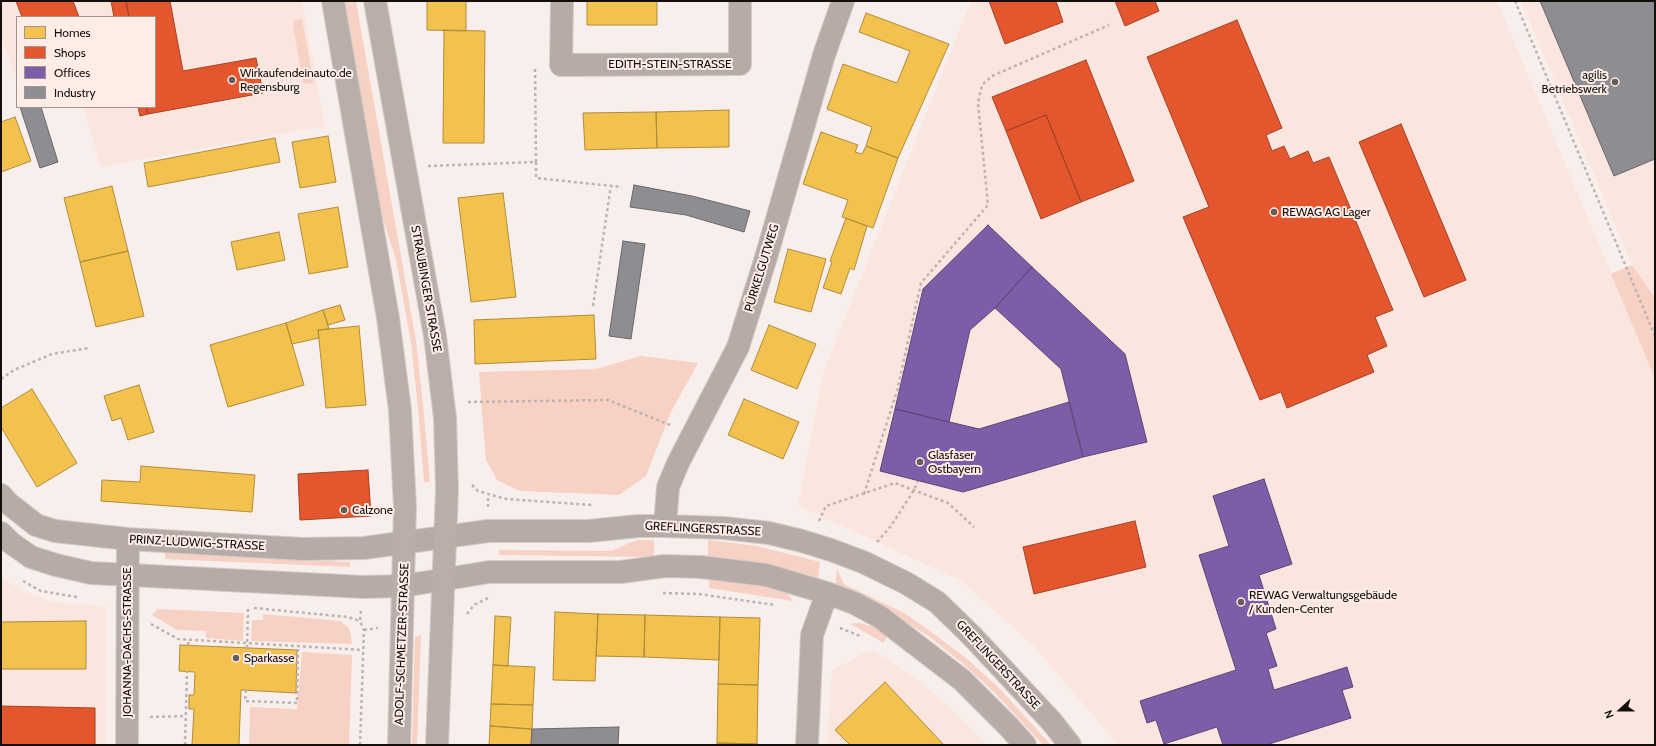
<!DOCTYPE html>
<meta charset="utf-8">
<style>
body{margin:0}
#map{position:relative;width:1656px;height:746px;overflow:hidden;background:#f8efec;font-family:Cabin,sans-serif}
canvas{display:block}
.frame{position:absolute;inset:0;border:2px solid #150f0c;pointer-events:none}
.legend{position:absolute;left:16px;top:16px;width:140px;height:92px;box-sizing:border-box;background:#feece6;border:1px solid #a1948f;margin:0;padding:5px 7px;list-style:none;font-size:12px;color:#150f0c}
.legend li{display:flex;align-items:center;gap:8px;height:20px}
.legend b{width:20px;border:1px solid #a1948f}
.north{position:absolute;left:1600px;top:690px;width:40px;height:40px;-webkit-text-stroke:3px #feece6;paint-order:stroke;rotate:249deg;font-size:11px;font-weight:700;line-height:16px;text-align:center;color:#150f0c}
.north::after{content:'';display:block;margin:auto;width:14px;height:18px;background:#150f0c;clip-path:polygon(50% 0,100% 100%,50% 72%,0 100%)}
</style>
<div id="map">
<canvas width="1656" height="746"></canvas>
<div class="frame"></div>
<ul class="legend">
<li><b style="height:11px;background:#f2c14e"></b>Homes</li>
<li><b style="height:11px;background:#e4572e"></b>Shops</li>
<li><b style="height:11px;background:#7b5ea7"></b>Offices</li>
<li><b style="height:11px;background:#8d8d92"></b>Industry</li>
</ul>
<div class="north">N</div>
</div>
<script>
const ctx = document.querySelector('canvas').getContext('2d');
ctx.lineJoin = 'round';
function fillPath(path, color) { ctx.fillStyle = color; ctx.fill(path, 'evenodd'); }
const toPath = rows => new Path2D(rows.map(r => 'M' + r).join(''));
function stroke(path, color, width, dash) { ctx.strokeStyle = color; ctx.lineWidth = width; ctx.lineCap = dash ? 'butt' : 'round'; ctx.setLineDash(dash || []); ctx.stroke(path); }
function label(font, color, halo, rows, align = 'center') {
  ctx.font = font + ' Cabin,sans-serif'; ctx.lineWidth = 4; ctx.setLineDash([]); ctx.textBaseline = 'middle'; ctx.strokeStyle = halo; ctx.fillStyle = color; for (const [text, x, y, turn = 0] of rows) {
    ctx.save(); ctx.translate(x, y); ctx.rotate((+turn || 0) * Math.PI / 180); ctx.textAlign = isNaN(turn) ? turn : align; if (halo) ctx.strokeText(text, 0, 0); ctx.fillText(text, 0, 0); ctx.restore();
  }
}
const built = toPath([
 [1,1,302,1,325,126,101,167,83,107,155,107,155,17,17,17,17,79,1,38],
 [971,1,1497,1,1655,378,1655,745,1116,745,1107,732,1034,646,960,580,798,506,823,373],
 [1521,1,1655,1,1655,298,1632,265],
 [1,577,21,590,52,602,106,606,105,745,1,745],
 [870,650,887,658,928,688,968,725,986,745,827,745,832,670]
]);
const green = toPath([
 [343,1,356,1,416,341,423,405,430,482,424,482,418,408,411,342,396,260,379,207],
 [302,19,314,84,303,83,293,25,295,20],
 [1632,265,1655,298,1655,378,1611,274],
 [641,356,698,363,671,412,646,476,619,495,520,491,497,480,486,460,479,372,596,369],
 [639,540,654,540,654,557,499,555,499,550,612,551,629,543],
 [708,540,757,546,820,562,818,580,708,559],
 [165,553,350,562,350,567,165,559],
 [837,569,844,584,904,613,930,631,966,658,999,688,1051,745,1043,745,995,693,961,662,927,635,900,619,835,589],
 [709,577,776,585,786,591,793,601,709,588],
 [158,609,244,613,243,641,206,638,206,631,177,630,152,615],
 [263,614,340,621,348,627,351,635,352,644,251,641,252,620,263,620],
 [860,623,874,627,887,635,884,643,850,624],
 [421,635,417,745,412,745,415,637],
 [302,652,352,655,349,745,249,745,250,707,297,709]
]);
const homes = toPath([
 [427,1,466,1,466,31,427,30,427,1],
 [587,1,657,1,657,25,587,25,587,1],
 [866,13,949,44,898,158,866,146,872,127,827,109,843,64,897,83,910,51,859,32,866,13],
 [444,30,485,31,484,143,443,143,444,30],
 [729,110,729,147,657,148,656,112,729,110],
 [656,112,657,148,585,150,583,113,656,112],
 [15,117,31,161,1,172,1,122,15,117],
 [821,132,858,145,855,152,862,154,866,146,898,158,873,228,842,217,848,200,803,184,821,132],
 [328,136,336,182,300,188,292,142,328,136],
 [275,138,280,162,148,187,144,163,275,138],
 [112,186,128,251,80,262,64,198,112,186],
 [503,193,516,297,471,302,458,198,503,193],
 [338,207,348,267,309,274,298,214,338,207],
 [846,218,867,226,854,270,850,268,841,294,823,288,832,262,830,261,846,218],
 [279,232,285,260,237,270,231,242,279,232],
 [788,249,826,259,811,312,774,302,788,249],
 [128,251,144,316,96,327,80,262,128,251],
 [340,305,345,320,328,325,323,310,340,305],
 [323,310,329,329,318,330,319,338,292,344,286,323,323,310],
 [594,315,596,359,475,364,474,320,594,315],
 [286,323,304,385,228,407,210,345,286,323],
 [769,325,816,344,797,389,751,370,769,325],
 [359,326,366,405,326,408,318,330,359,326],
 [139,385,154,432,128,440,121,418,112,421,104,396,139,385],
 [32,389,77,463,37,487,1,427,1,408,32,389],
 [744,399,799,422,783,459,728,435,744,399],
 [141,466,255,475,252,512,101,501,102,480,140,482,141,466],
 [555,612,598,614,595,681,553,680,555,612],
 [598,614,645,615,644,657,596,656,598,614],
 [645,615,720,617,719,660,644,657,645,615],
 [495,616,511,617,508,666,493,665,495,616],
 [720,617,760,618,758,685,718,684,720,617],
 [86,621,86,669,1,669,1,622,86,621],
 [180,645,297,650,296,693,241,690,239,745,192,745,194,709,189,709,189,695,194,695,195,672,179,671,180,645],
 [493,665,535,667,533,705,491,704,493,665],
 [885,682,944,745,850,745,835,730,885,682],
 [718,684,758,685,757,744,717,743,718,684],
 [491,704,533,705,532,729,490,726,491,704],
 [490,726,532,729,531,745,489,745,490,726],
 [717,743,757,744,760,745,717,745,717,743]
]);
const shops = toPath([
 [16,1,73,1,79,17,22,17,16,1],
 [111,1,126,1,129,17,114,17,111,1],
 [126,1,170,1,183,71,256,58,263,93,148,114,146,107,155,107,155,17,129,17,126,1],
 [989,1,1056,1,1063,22,1005,44,989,1],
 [1115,1,1155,1,1159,11,1125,26,1115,1],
 [1237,20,1282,128,1266,135,1272,151,1284,146,1290,159,1308,151,1313,163,1329,157,1393,310,1375,317,1387,346,1367,355,1374,372,1287,408,1281,392,1260,400,1183,217,1209,207,1147,57,1237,20],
 [1086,60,1134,181,1081,202,1046,115,1006,131,992,97,1086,60],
 [138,107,146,107,148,114,140,116,138,107],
 [1046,115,1081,202,1041,219,1006,131,1046,115],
 [1401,124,1466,280,1424,297,1359,142,1401,124],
 [368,470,371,516,300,520,298,474,368,470],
 [1135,521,1146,567,1034,594,1023,547,1135,521],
 [1,706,95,708,95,745,1,745,1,706]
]);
const offices = toPath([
 [988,225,1032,267,995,308,970,330,949,422,895,409,923,289,988,225],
 [1032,267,1125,354,1147,442,1083,457,1061,369,995,308,1032,267],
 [1069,402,1083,457,963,492,880,471,895,409,979,429,1069,402],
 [1264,479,1292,564,1259,575,1276,629,1266,633,1277,666,1268,669,1274,690,1347,667,1353,687,1342,690,1351,718,1266,745,1223,745,1217,727,1164,744,1156,720,1147,723,1140,701,1236,670,1199,555,1229,546,1213,496,1264,479]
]);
const industry = toPath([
 [1540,1,1654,1,1655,5,1655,159,1614,176,1540,1],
 [20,107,41,107,58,162,40,168,20,107],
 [634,185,692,196,750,211,744,232,686,215,630,207,634,185],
 [623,241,645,244,631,339,609,336,623,241],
 [619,727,618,745,531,745,532,729,619,727]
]);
const path = toPath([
 [1515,1,1655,336],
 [536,162,536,178,622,187],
 [428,166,536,162,535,67],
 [593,306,611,185],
 [1,379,14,370,52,354,89,348],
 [468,402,608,400,670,425],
 [472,485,478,491,506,499,592,505],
 [864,494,897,391,921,283,988,205,978,103,982,85,992,76,1109,25],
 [488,507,488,495],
 [819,521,826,506,895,483,948,503,974,527],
 [877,542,891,526,914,490,918,481],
 [23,581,41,591,77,597],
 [663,593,699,594,775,605],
 [254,608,348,617,360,621],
 [467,614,474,605,488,598],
 [151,624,178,639,363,650],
 [840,628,860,636],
 [364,630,378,628],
 [188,645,189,640],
 [247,648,248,607],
 [246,690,245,701,297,703,298,647],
 [150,717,186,716],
 [185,745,187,671],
 [360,745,364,630,360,621,361,610]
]);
const minor = toPath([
 [562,1,561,65,740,64,740,1],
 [1,495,8,503,36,525,55,531,128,539,303,549,364,548,488,531,589,531,638,526,665,526,724,528,769,533,802,541,831,550,863,562,906,583,937,602,972,636,1052,722,1070,745],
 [665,526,668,487,678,463,738,347,767,254,824,55,843,1],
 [1,533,11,543,31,557,56,565,91,573,363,587,403,586,489,572,621,572,665,566,701,567,766,575,827,593,854,603,880,617,962,680,1009,727,1025,745],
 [127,745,128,539],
 [807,745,812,635,827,593]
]);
const major = toPath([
 [333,1,388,318,400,410,405,507,399,745],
 [375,1,435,336,445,418,447,490,437,745]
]);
const markers = [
 [232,80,4,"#645d5a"],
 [1615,82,4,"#645d5a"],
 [1274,212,4,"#645d5a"],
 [920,462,4,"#645d5a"],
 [344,510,4,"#645d5a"],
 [1241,602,4,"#645d5a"],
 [236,658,4,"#645d5a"]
];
const streetNames = [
 ["EDITH-STEIN-STRASSE",670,64],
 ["PÜRKELGUTWEG",762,268,-73],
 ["STRAUBINGER STRASSE",426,289,80],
 ["GREFLINGERSTRASSE",703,529,3],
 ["PRINZ-LUDWIG-STRASSE",197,543,3],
 ["JOHANNA-DACHS-STRASSE",127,642,-90],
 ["ADOLF-SCHMETZER-STRASSE",402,644,-88],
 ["GREFLINGERSTRASSE",998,665,47]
];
const poiNames = [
 ["Wirkaufendeinauto.de",240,73],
 ["Regensburg",240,87],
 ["agilis",1607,75,"right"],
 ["Betriebswerk",1607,89,"right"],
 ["REWAG AG Lager",1282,212],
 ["Glasfaser",928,455],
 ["Ostbayern",928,469],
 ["Calzone",352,510],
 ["REWAG Verwaltungsgebäude",1249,595],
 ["/ Kunden-Center",1249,609],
 ["Sparkasse",244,658]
];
fillPath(built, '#fae6de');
fillPath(green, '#f7d1c3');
fillPath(homes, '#f2c14e');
stroke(homes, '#b08c3a', 1);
fillPath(shops, '#e4572e');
stroke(shops, '#a64124', 1);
fillPath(offices, '#7b5ea7');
stroke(offices, '#5c4678', 1);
fillPath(industry, '#8d8d92');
stroke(industry, '#69676a', 1);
stroke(minor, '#d3ccc9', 24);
stroke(major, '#d3ccc9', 24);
stroke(path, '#bdb4b1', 2.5, [3, 3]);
stroke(minor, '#b7aba7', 22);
stroke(major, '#b9aea9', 22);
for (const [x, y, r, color] of markers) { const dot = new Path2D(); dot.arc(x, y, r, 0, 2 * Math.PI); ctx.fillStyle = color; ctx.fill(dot); stroke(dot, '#feece6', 1.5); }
label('12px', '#150f0c', '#feece6', streetNames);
label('12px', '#150f0c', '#feece6', poiNames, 'left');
</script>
